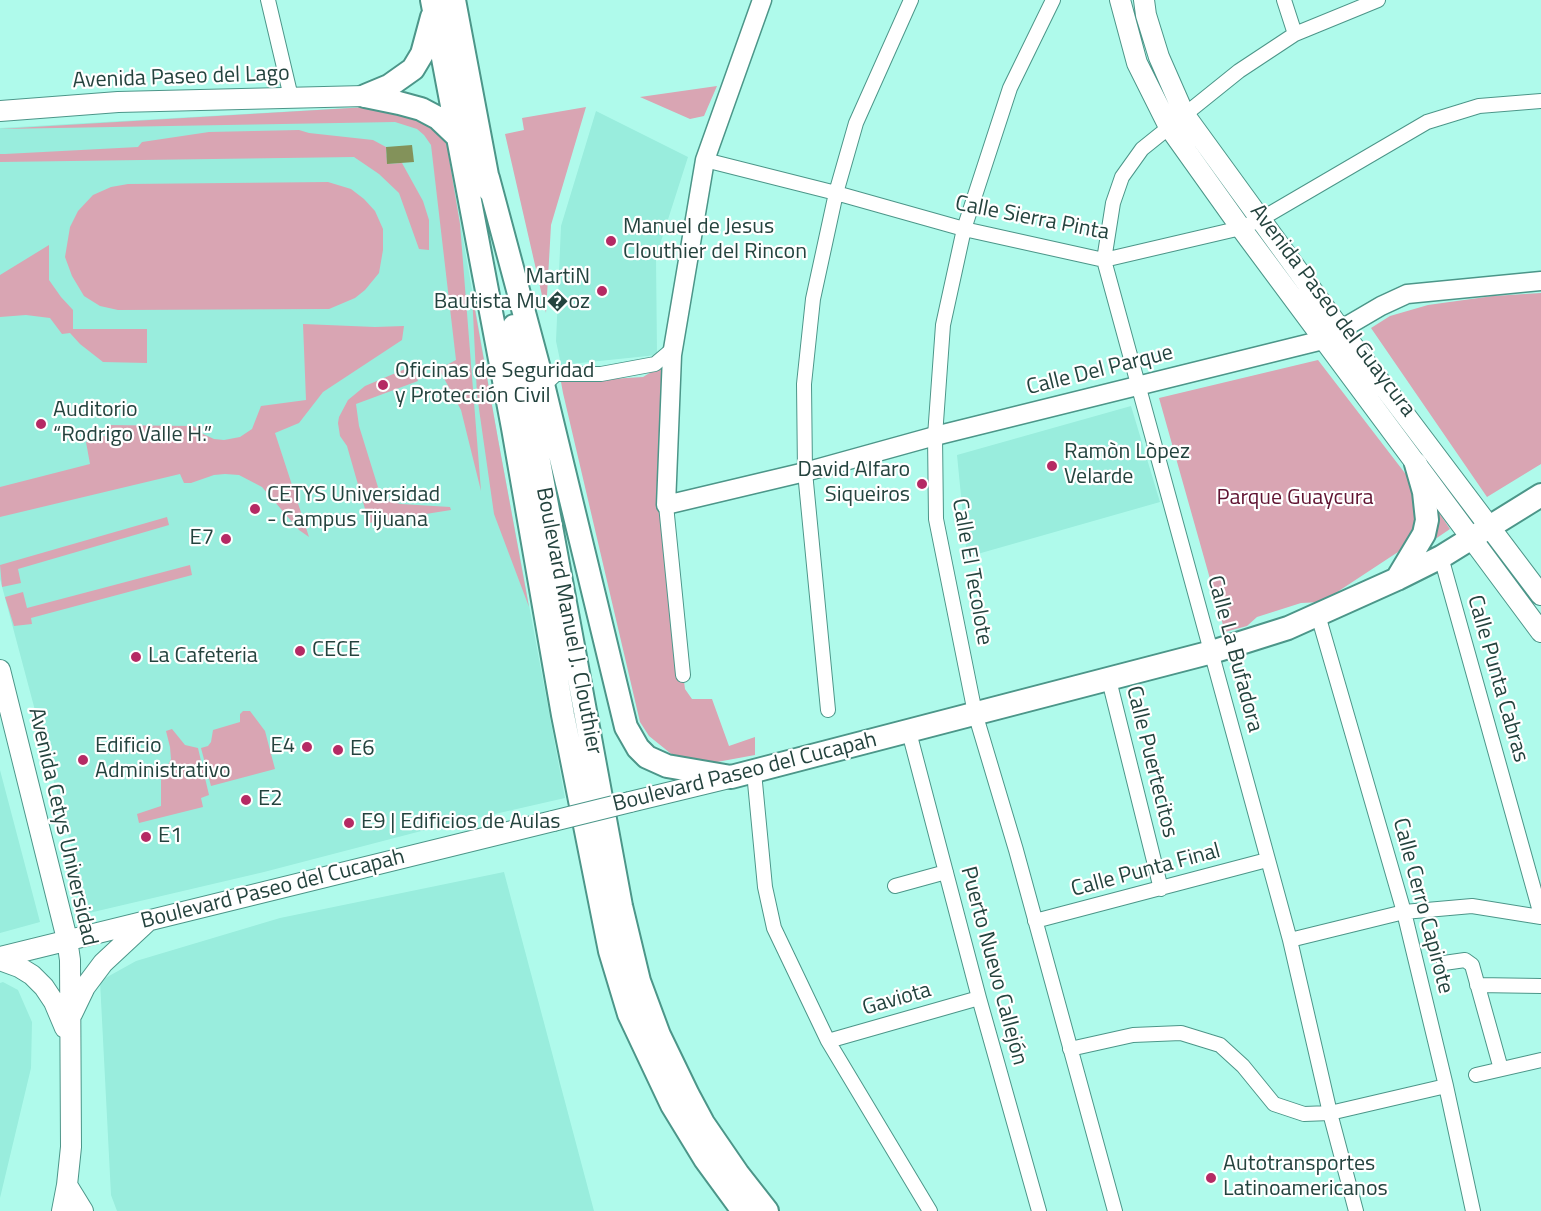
<!DOCTYPE html>
<meta charset="utf-8">
<style>
body{margin:0}
canvas{display:block;background:#affaeb}
</style>
<canvas width="1541" height="1211"></canvas>
<script>
const ctx = document.querySelector('canvas').getContext('2d');
ctx.lineJoin = 'round';
function fillPath(path, color) { ctx.fillStyle = color; ctx.fill(path, 'evenodd'); }
const toPath = rows => new Path2D(rows.map(r => 'M' + r).join(''));
function stroke(path, color, width, dash) { ctx.strokeStyle = color; ctx.lineWidth = width; ctx.lineCap = dash ? 'butt' : 'round'; ctx.setLineDash(dash || []); ctx.stroke(path); }
function label(font, color, halo, rows, align = 'center') {
  ctx.font = font + ' "Titillium Web",sans-serif'; ctx.lineWidth = 4.5; ctx.setLineDash([]); ctx.textBaseline = 'middle'; ctx.strokeStyle = halo; ctx.fillStyle = color; for (const [text, x, y, turn = 0] of rows) {
    ctx.save(); ctx.translate(x, y); ctx.rotate((+turn || 0) * Math.PI / 180); ctx.textAlign = isNaN(turn) ? turn : align; if (halo) ctx.strokeText(text, 0, 0); ctx.fillText(text, 0, 0); ctx.restore();
  }
}
const built = toPath([
 [384,106,447,146,498,439,565,798,429,829,264,872,89,913,0,579,0,128],
 [596,111,688,157,656,257,657,355,561,365,556,341,561,226],
 [1131,406,1160,502,967,557,957,455],
 [0,770,40,922,0,933],
 [504,872,594,1211,117,1211,111,1195,100,981,136,961,280,918],
 [3,982,18,990,32,1022,31,1068,0,1198,0,983]
]);
const green = toPath([
 [717,86,704,116,690,119,640,97],
 [384,106,420,112,444,138,447,146,460,224,481,491,461,410,439,369,456,360,431,145,424,135,417,129,395,122,0,129],
 [586,107,551,225,546,313,505,134,524,130,522,118],
 [299,130,309,133,373,140,386,147,387,164,402,163,423,201,429,220,429,250,419,249,399,193,379,174,354,157,0,162,0,154,5,154,138,147,142,142,209,132],
 [328,182,351,189,364,199,375,211,383,229,383,250,379,273,365,290,355,298,329,309,118,310,100,306,84,296,72,276,65,257,70,227,78,211,93,195,111,187,128,184],
 [49,245,49,280,61,297,73,310,73,329,147,329,147,363,103,362,80,344,70,333,62,334,50,318,26,315,0,317,0,275],
 [472,293,498,439,529,607,494,514,477,395],
 [1541,293,1541,464,1487,497,1371,328,1390,316,1428,305,1493,296],
 [303,324,375,327,404,326,402,340,323,392,299,423,275,433,309,537,299,530,262,487,239,475,225,474,214,475,191,483,184,483,180,474,0,517,0,487,90,464,86,442,96,441,96,436,107,436,107,425,194,426,203,434,214,439,224,440,240,437,252,429,261,406,306,400],
 [1318,360,1411,481,1418,504,1416,528,1409,541,1398,552,1322,602,1301,603,1257,617,1247,626,1225,632,1159,398],
 [663,365,661,507,685,689,692,699,712,699,729,746,755,737,755,755,706,764,680,761,649,736,640,722,563,393,561,382,643,377],
 [412,366,418,381,356,404,359,426,382,500,401,504,450,507,451,510,369,523,347,446,340,436,338,423,339,417,348,400,365,386],
 [1436,508,1450,529,1425,546],
 [167,517,169,525,18,569,21,583,2,587,0,565],
 [190,565,192,575,31,618,32,624,14,626,5,597,23,592,27,608],
 [243,711,250,711,265,731,275,769,211,786,201,748,208,746,211,742,213,730,240,722,240,714],
 [172,729,185,745,198,748,209,795,201,798,203,807,139,823,137,814,161,806,161,780,171,759,170,747,166,731]
]);
const water = toPath([
 [412,145,414,162,387,164,386,147]
]);
const minor = toPath([
 [268,0,291,97],
 [1053,0,1010,88,964,229,943,325,935,436,936,519,975,713,1016,850,1115,1211],
 [1284,0,1295,34],
 [705,160,836,193,964,229,1104,260,1241,228,1261,219,1427,122,1479,106,1541,101],
 [544,385,556,374,601,374,655,364,674,348],
 [666,505,683,675],
 [1441,557,1541,915],
 [1318,615,1404,912,1446,1086,1473,1211],
 [1109,680,1161,889],
 [828,710,805,472,804,384,813,299,836,193,856,123,911,0],
 [909,732,979,998,1039,1211],
 [754,772,765,887,774,928,828,1041,930,1211],
 [895,886,946,872],
 [1035,921,1267,860],
 [1290,940,1404,912,1472,906,1541,917],
 [1444,963,1465,960,1472,965,1501,1069],
 [1477,985,1541,986],
 [828,1041,979,998],
 [1070,1049,1133,1035,1181,1033,1220,1045,1243,1066,1274,1104,1304,1114,1330,1113,1446,1086],
 [1476,1075,1541,1060],
 [1356,1211,1330,1113,1290,940,1104,260,1113,203,1122,177,1142,149,1239,71,1295,34,1378,0]
]);
const tertiary = toPath([
 [762,0,705,160,672,355,666,505,805,472,935,436,1323,340,1381,306,1407,294,1541,281]
]);
const secondary = toPath([
 [1120,0,1137,63,1169,127,1241,228,1541,632],
 [1144,0,1146,15,1159,57,1184,114,1341,330,1541,595],
 [0,111,118,102,365,96],
 [0,670,67,939,70,960,71,1147,67,1185,62,1211],
 [630,802,729,778],
 [0,957,553,821],
 [0,960,19,967,32,975,44,987,54,1002,65,1028],
 [72,1014,85,987,103,963,147,922],
 [67,1185,83,1211]
]);
const primary = toPath([
 [432,0,513,428,563,715,610,951,629,1014,672,1105,705,1159,743,1211],
 [454,0,490,191],
 [365,96,389,86,413,69,422,54,432,17],
 [365,96,399,103,421,109,438,118,459,138],
 [488,178,541,376,626,727,638,748,647,757,667,766,731,777,1212,652,1288,628,1397,579,1441,557,1541,495],
 [514,326,621,906,639,981,659,1035,688,1095,703,1123,738,1174,767,1211],
 [1397,579,1424,534,1427,520,1424,492,1416,464]
]);
const secondaryBridge = toPath([
 [553,821,630,802]
]);
const markers = [
 [611,241,6,"#b52a64"],
 [602,291,6,"#b52a64"],
 [383,385,6,"#b52a64"],
 [41,424,6,"#b52a64"],
 [1052,466,6,"#b52a64"],
 [922,484,6,"#b52a64"],
 [255,509,6,"#b52a64"],
 [226,539,6,"#b52a64"],
 [300,651,6,"#b52a64"],
 [136,657,6,"#b52a64"],
 [307,747,6,"#b52a64"],
 [338,750,6,"#b52a64"],
 [83,760,6,"#b52a64"],
 [246,800,6,"#b52a64"],
 [349,823,6,"#b52a64"],
 [146,837,6,"#b52a64"],
 [1211,1178,6,"#b52a64"]
];
const streetNames = [
 ["Avenida Paseo del Lago",181,78,-2],
 ["Calle Sierra Pinta",1032,219,11],
 ["Avenida Paseo del Guaycura",1332,311,53],
 ["Calle Del Parque",1100,371,-14],
 ["Calle El Tecolote",971,572,80],
 ["Boulevard Manuel J. Clouthier",568,621,79],
 ["Calle La Bufadora",1234,654,75],
 ["Calle Punta Cabras",1497,679,74],
 ["Calle Puertecitos",1151,762,76],
 ["Boulevard Paseo del Cucapah",745,773,-14],
 ["Avenida Cetys Universidad",62,827,77],
 ["Calle Punta Final",1146,871,-15],
 ["Boulevard Paseo del Cucapah",273,890,-14],
 ["Calle Cerro Capirote",1422,906,75],
 ["Puerto Nuevo Callejón",993,966,75],
 ["Gaviota",897,1000,-16]
];
const poiNames = [
 ["Manuel de Jesus",623,228],
 ["Clouthier del Rincon",623,253],
 ["MartiN",590,278,"right"],
 ["Bautista Mu�oz",590,303,"right"],
 ["Oficinas de Seguridad",395,372],
 ["y Protección Civil",395,397],
 ["Auditorio",53,411],
 ["“Rodrigo Valle H.”",53,436],
 ["Ramòn Lòpez",1064,453],
 ["Velarde",1064,478],
 ["David Alfaro",910,471,"right"],
 ["Siqueiros",910,496,"right"],
 ["CETYS Universidad",267,496],
 ["- Campus Tijuana",267,521],
 ["E7",214,539,"right"],
 ["CECE",312,651],
 ["La Cafeteria",148,657],
 ["Edificio",95,747],
 ["Administrativo",95,772],
 ["E4",295,747,"right"],
 ["E6",350,750],
 ["E2",258,800],
 ["E9 | Edificios de Aulas",361,823],
 ["E1",158,837],
 ["Autotransportes",1223,1165],
 ["Latinoamericanos",1223,1190]
];
const parkNames = [
 ["Parque Guaycura",1295,499]
];
fillPath(built, '#99eddd');
fillPath(green, '#d9a5b3');
fillPath(water, '#83925a');
stroke(minor, '#4c9689', 16);
stroke(tertiary, '#4c9689', 21);
stroke(secondary, '#4c9689', 22);
stroke(primary, '#4c9689', 26);
stroke(minor, '#fff', 14);
stroke(tertiary, '#fff', 18);
stroke(secondary, '#fff', 20);
stroke(primary, '#fff', 22);
stroke(secondaryBridge, '#4c9689', 22, []);
stroke(secondaryBridge, '#fff', 20);
for (const [x, y, r, color] of markers) { const dot = new Path2D(); dot.arc(x, y, r, 0, 2 * Math.PI); ctx.fillStyle = color; ctx.fill(dot); stroke(dot, '#fff', 2); }
label('22px', '#24433e', '#fff', streetNames);
label('22px', '#24433e', '#fff', poiNames, 'left');
label('22px', '#601432', '#fff', parkNames);
</script>
